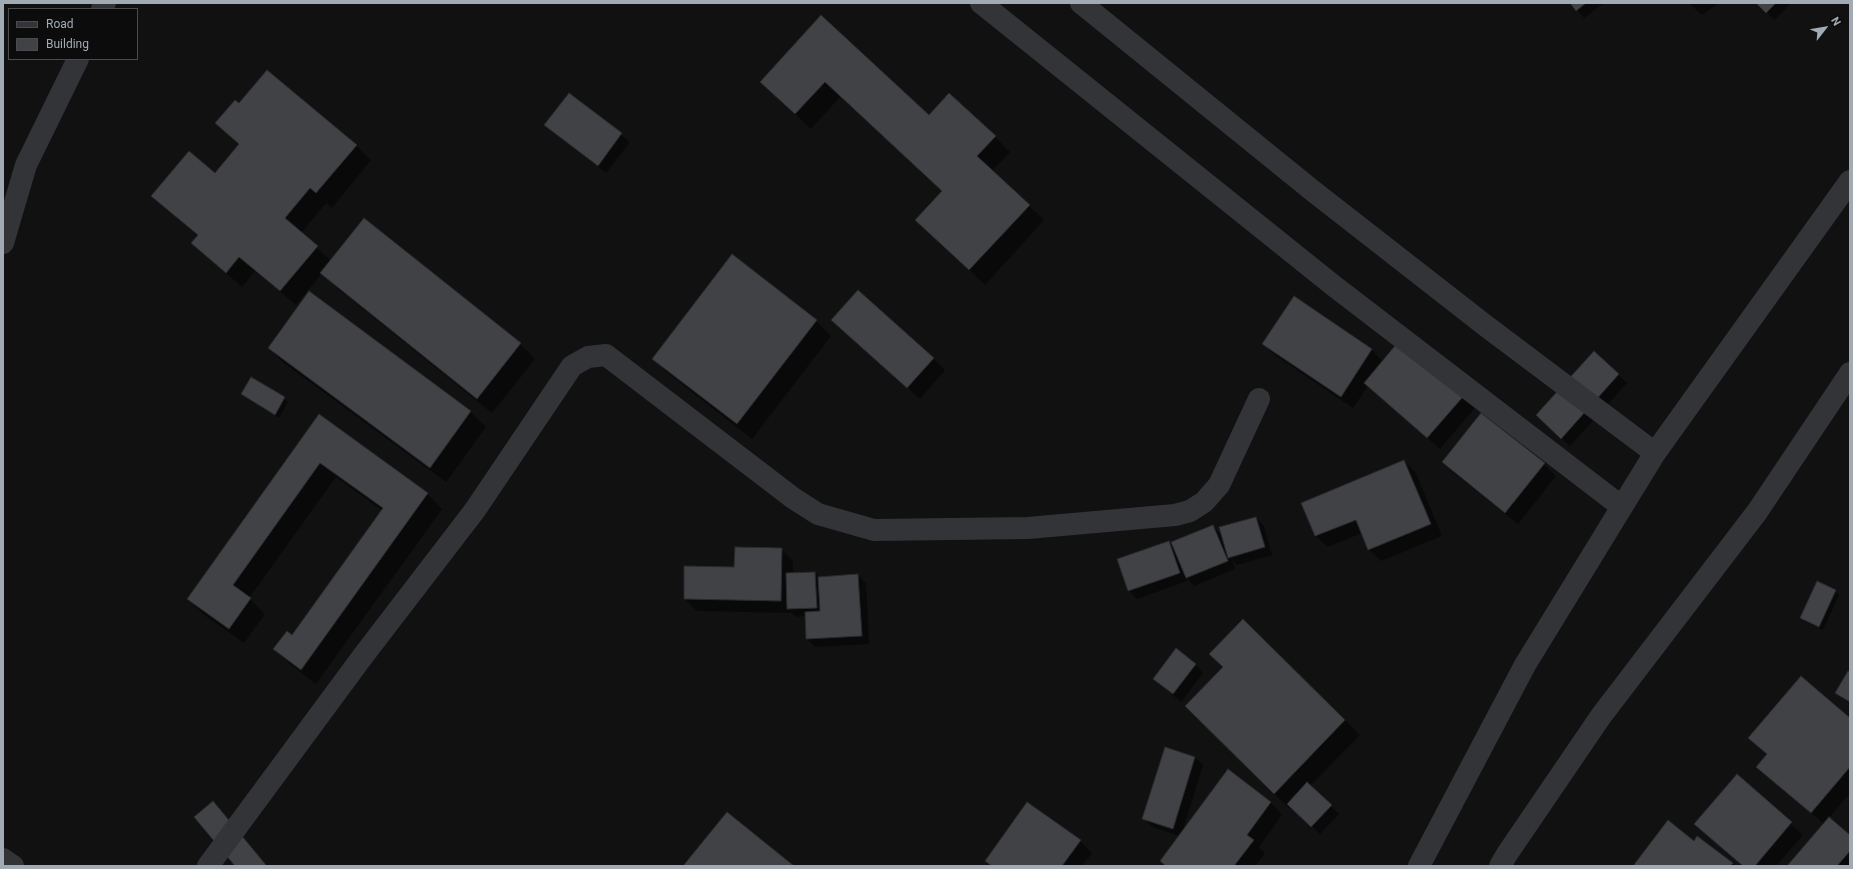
<!DOCTYPE html>
<style>
body{margin:0}
#map{position:relative;width:1853px;height:869px;overflow:hidden;background:#111112;font-family:Roboto,sans-serif}
canvas{display:block}
.frame{position:absolute;inset:0;border:4px solid #a2abb3;pointer-events:none}
.legend{position:absolute;left:8px;top:8px;width:130px;height:52px;box-sizing:border-box;background:#0c0c0d;border:1px solid #484c4f;margin:0;padding:5px 7px;list-style:none;font-size:12px;color:#a2abb3}
.legend li{display:flex;align-items:center;gap:8px;height:20px}
.legend b{width:20px;border:1px solid #484c4f}
.north{position:absolute;left:1805px;top:8px;width:40px;height:40px;-webkit-text-stroke:3px #0c0c0d;paint-order:stroke;rotate:59deg;font-size:11px;font-weight:700;line-height:16px;text-align:center;color:#a2abb3}
.north::after{content:'';display:block;margin:auto;width:14px;height:18px;background:#a2abb3;clip-path:polygon(50% 0,100% 100%,50% 72%,0 100%)}
</style>
<div id="map">
<canvas width="1853" height="869"></canvas>
<div class="frame"></div>
<ul class="legend">
<li><b style="height:5px;background:#323437"></b>Road</li>
<li><b style="height:11px;background:#404245"></b>Building</li>
</ul>
<div class="north">N</div>
</div>
<script>
const ctx = document.querySelector('canvas').getContext('2d');
ctx.lineJoin = 'round';
function fillPath(path, color) { ctx.fillStyle = color; ctx.fill(path, 'evenodd'); }
const toPath = rows => new Path2D(rows.map(r => 'M' + r).join(''));
function stroke(path, color, width, dash) { ctx.strokeStyle = color; ctx.lineWidth = width; ctx.lineCap = dash ? 'butt' : 'round'; ctx.setLineDash(dash || []); ctx.stroke(path); }
const shadow = toPath([
 [1571,3,1604,3,1584,18],
 [1689,3,1719,3,1702,15],
 [1757,3,1791,3,1775,20],
 [821,17,929,116,995,137,1010,152,992,171,1044,220,985,285,916,220,943,191,840,97,811,129,761,82],
 [569,94,630,142,606,173,545,125],
 [240,105,356,145,371,160,332,208,326,203,301,233,331,261,365,219,520,344,535,359,492,413,337,288,322,273,296,305,255,271,242,287,192,243,198,236,152,196,216,174,239,145,217,123],
 [309,292,471,412,486,427,446,482,284,363,269,348],
 [1294,297,1372,350,1383,362,1479,403,1440,449,1368,386,1353,408,1275,355,1263,344],
 [816,321,831,336,752,439,669,374,653,359],
 [845,332,933,358,945,370,920,399],
 [1594,352,1627,383,1570,446,1545,423],
 [251,378,288,402,279,418,242,394],
 [1481,414,1544,464,1556,476,1518,524,1455,474,1443,462],
 [319,416,427,494,442,509,316,684,290,664,275,649,292,637,383,511,336,477,249,598,265,614,244,643,203,614,188,599],
 [1404,461,1416,473,1442,536,1381,561,1369,550,1362,533,1328,547,1316,536],
 [1256,518,1264,526,1272,555,1237,565,1232,560,1235,569,1194,586,1186,577,1187,581,1137,599,1129,591,1169,543,1174,548,1213,526,1222,536],
 [781,549,793,561,793,574,815,573,820,578,858,575,866,583,869,644,815,647,807,639,806,616,796,617,792,613,697,611,685,599,685,567,735,568],
 [1835,591,1839,595,1823,630,1805,621,1801,617],
 [1243,620,1360,735,1310,786,1339,814,1320,834,1291,806,1289,808,1186,706,1224,667],
 [1196,665,1203,673,1181,702,1154,679],
 [1850,673,1850,704,1837,693],
 [1850,719,1850,793,1829,818,1850,836,1850,866,1788,866,1824,824,1770,778,1768,755,1750,738],
 [1195,757,1203,765,1182,833,1228,771,1271,803,1282,815,1259,847,1265,853,1255,866,1166,866,1180,836,1152,827,1144,819],
 [1737,776,1803,835,1776,866,1742,866,1695,824],
 [1080,841,1092,853,1082,866,992,866,986,861]
]);
const building = toPath([
 [1570,3,1586,3,1576,11,1570,3],
 [1756,3,1776,3,1766,13,1756,3],
 [821,15,929,115,949,93,996,136,977,156,1030,205,969,270,915,220,942,191,825,82,795,114,760,82,821,15],
 [267,70,357,145,316,193,310,188,285,218,318,246,280,291,239,257,226,273,191,243,198,235,151,196,189,151,215,173,239,144,215,123,235,100,239,103,267,70],
 [569,93,622,133,598,166,544,125,569,93],
 [364,218,521,343,477,399,320,273,364,218],
 [732,254,817,320,737,424,652,359,732,254],
 [858,290,934,358,907,388,831,320,858,290],
 [309,291,471,411,430,468,268,348,309,291],
 [1294,296,1372,349,1341,397,1262,344,1294,296],
 [1404,335,1468,391,1427,438,1364,383,1404,335],
 [1594,351,1619,374,1561,439,1536,415,1594,351],
 [251,377,285,397,275,415,241,394,251,377],
 [1481,413,1545,463,1505,513,1442,462,1481,413],
 [319,414,428,493,301,670,273,649,287,631,292,635,383,508,320,463,233,585,251,598,229,629,187,599,319,414],
 [1404,460,1431,524,1368,550,1356,520,1315,536,1301,503,1404,460],
 [1256,517,1265,547,1228,558,1219,527,1256,517],
 [1213,525,1228,561,1186,578,1171,542,1213,525],
 [1169,541,1180,573,1128,591,1117,559,1169,541],
 [735,547,782,548,781,601,684,599,684,566,734,567,735,547],
 [815,572,817,608,787,609,786,573,815,572],
 [858,574,862,636,806,639,805,612,820,611,818,577,858,574],
 [1817,581,1836,590,1819,627,1800,618,1817,581],
 [1243,619,1345,720,1274,794,1185,706,1223,667,1209,654,1243,619],
 [1176,648,1196,664,1173,694,1153,679,1176,648],
 [1848,671,1850,672,1850,702,1835,693,1848,671],
 [1801,676,1850,718,1850,767,1811,813,1756,767,1767,754,1748,738,1801,676],
 [1165,747,1195,757,1173,829,1142,819,1165,747],
 [1228,769,1271,802,1247,835,1254,840,1234,866,1166,866,1160,861,1228,769],
 [1737,774,1792,822,1755,866,1743,866,1694,824,1737,774],
 [1307,782,1332,805,1311,827,1287,804,1307,782],
 [213,801,266,865,264,866,235,866,194,817,213,801],
 [1027,802,1081,840,1062,866,992,866,985,861,1027,802],
 [727,812,794,866,683,866,727,812],
 [1829,817,1850,835,1850,851,1837,866,1787,866,1829,817],
 [1668,820,1694,841,1697,836,1733,863,1730,866,1633,866,1668,820]
]);
const minor = toPath([
 [981,3,1334,286,1622,507],
 [1081,3,1313,191,1486,326,1655,453],
 [102,9,105,3],
 [3,243,26,165,78,59],
 [3,859,13,866],
 [208,866,363,656,475,510,572,366,588,357,606,355,793,498,818,514,874,530,1028,528,1175,515,1190,511,1204,502,1219,485,1259,399],
 [1419,866,1525,665,1655,453,1850,181],
 [1500,866,1507,854,1601,716,1757,512,1850,373]
]);
fillPath(shadow, '#0007');
fillPath(building, '#404245');
stroke(building, '#2b2b2e', 1);
stroke(minor, '#323437', 22);
</script>
